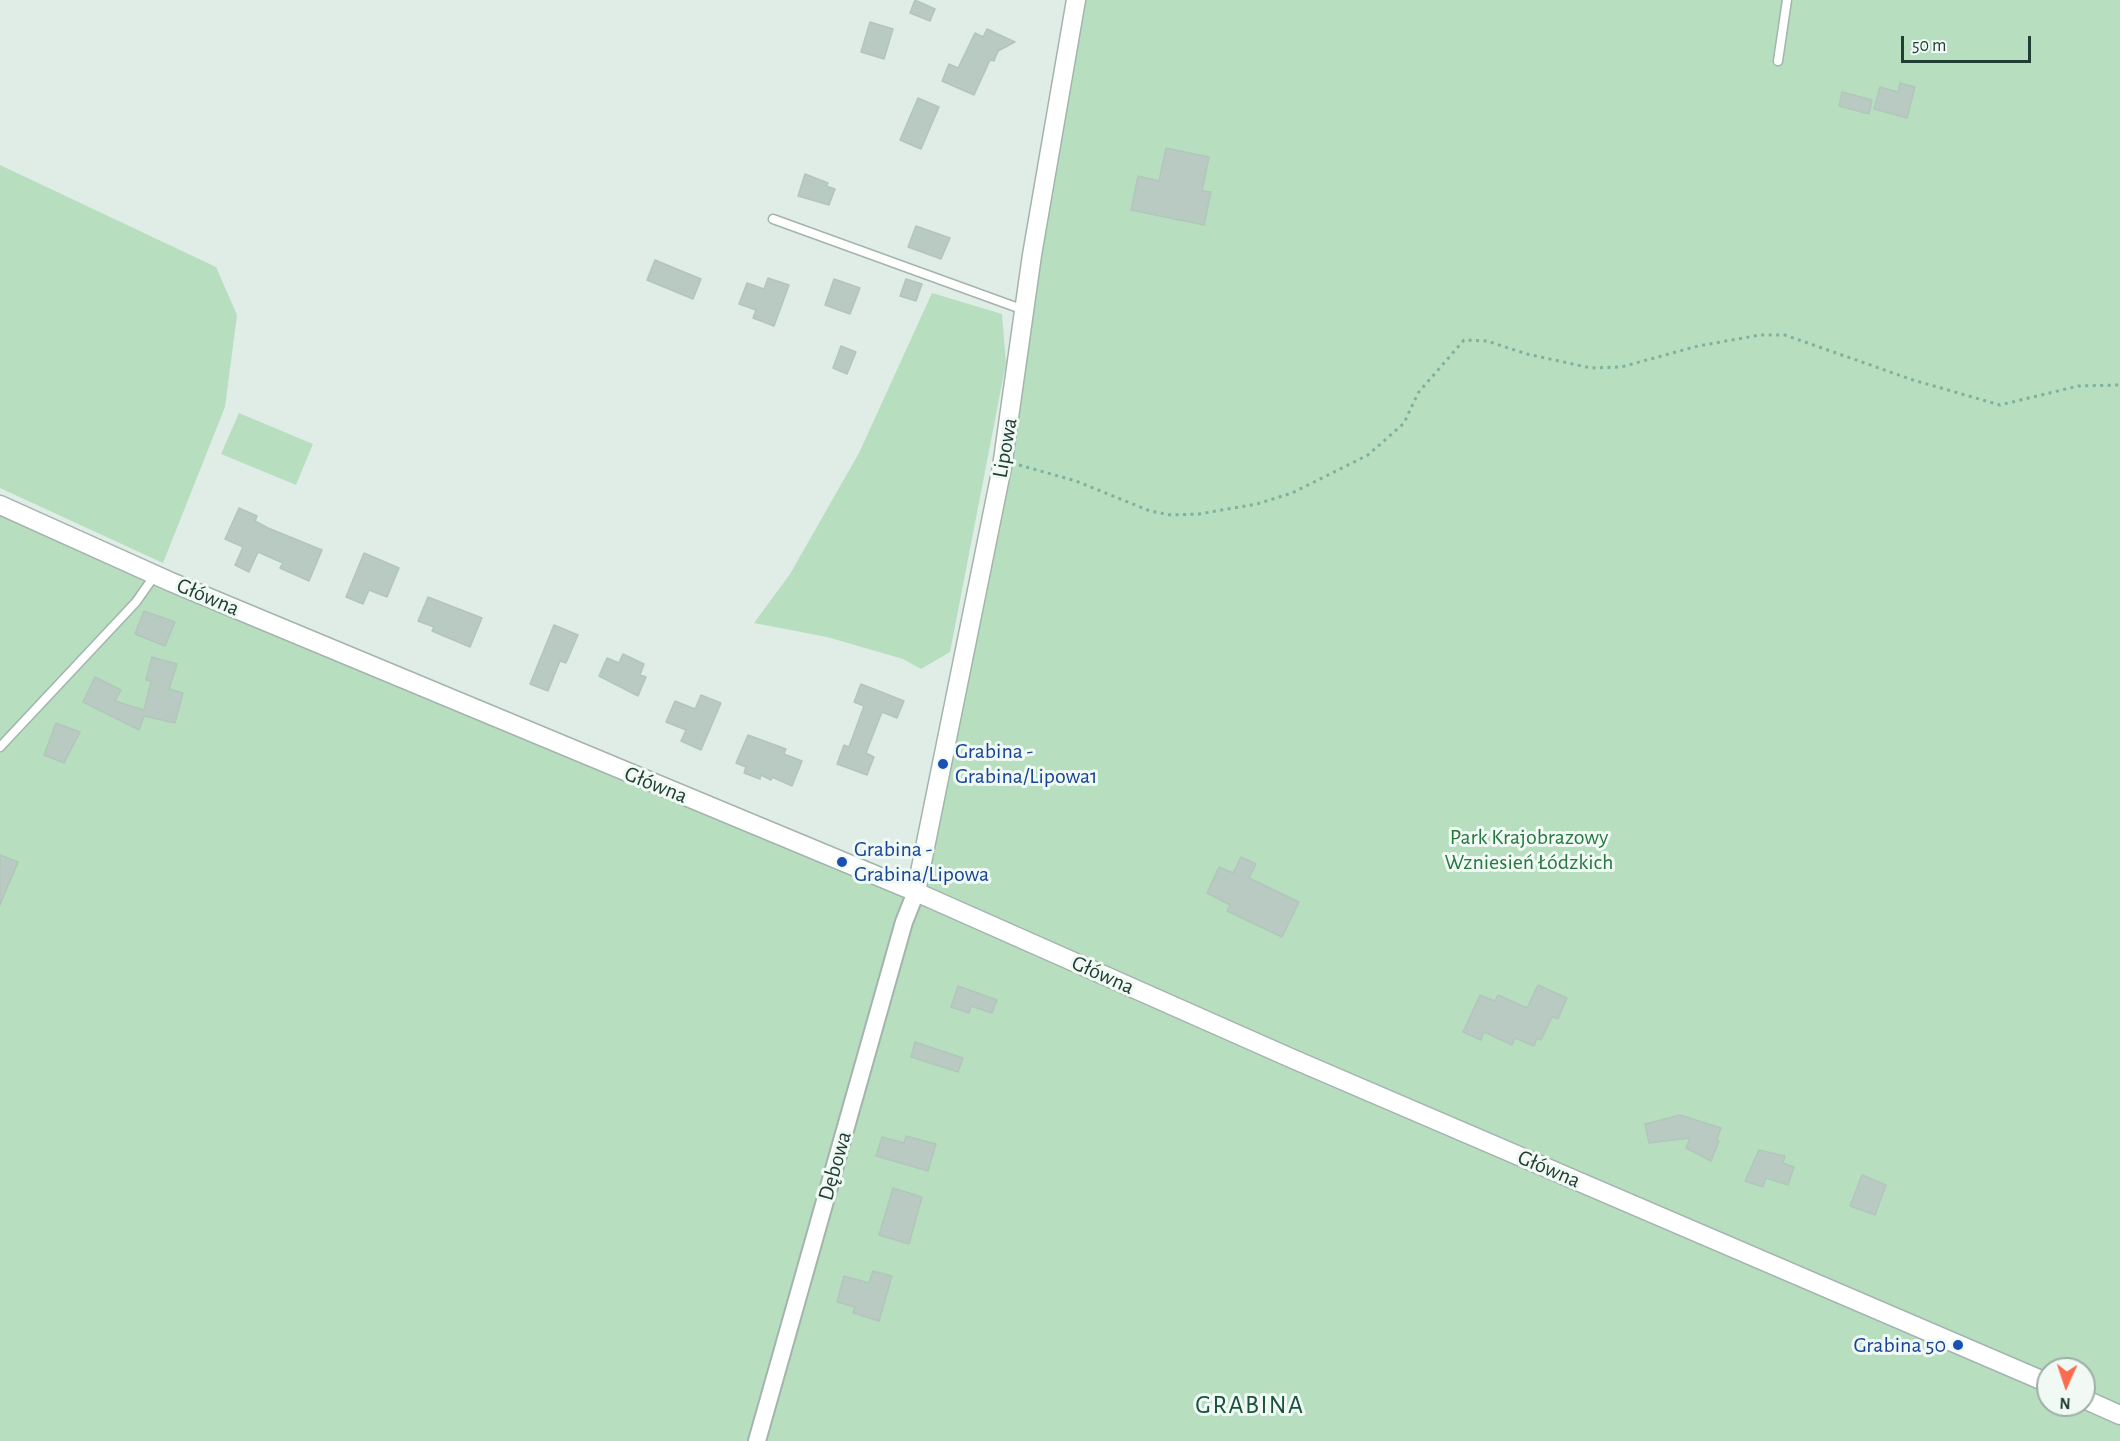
<!DOCTYPE html>
<meta charset="utf-8">
<style>
body{margin:0}
#map{position:relative;width:2120px;height:1441px;overflow:hidden;background:#e0ece6;font-family:"Alegreya Sans",sans-serif}
canvas{display:block}
.north{position:absolute;left:2036px;top:1357px;width:60px;height:60px;box-sizing:border-box;background:#f1f9f4;border:2px solid #9daea7;border-radius:50%;rotate:183deg;font-size:16px;font-weight:700;line-height:24px;text-align:center;color:#203e33}
.north::after{content:'';display:block;margin:auto;width:21px;height:27px;background:#fc6a4f;clip-path:polygon(50% 0,100% 100%,50% 72%,0 100%)}
.scale{position:absolute;left:1901px;top:36px;width:130px;height:27px;box-sizing:border-box;border:3px solid #203e33;border-top:0;padding-left:8px;font-size:18px;line-height:21px;white-space:nowrap;color:#203e33;-webkit-text-stroke:4px #f1f9f4;paint-order:stroke}
</style>
<div id="map">
<canvas width="2120" height="1441"></canvas>
<div class="north">N</div>
<div class="scale">50 m</div>
</div>
<script>
const ctx = document.querySelector('canvas').getContext('2d');
ctx.lineJoin = 'round';
function fillPath(path, color) { ctx.fillStyle = color; ctx.fill(path, 'evenodd'); }
const toPath = rows => new Path2D(rows.map(r => 'M' + r).join(''));
function stroke(path, color, width, dash) { ctx.strokeStyle = color; ctx.lineWidth = width; ctx.lineCap = dash ? 'butt' : 'round'; ctx.setLineDash(dash || []); ctx.stroke(path); }
function label(font, color, halo, rows, align = 'center') {
  ctx.font = font + ' "Alegreya Sans",sans-serif'; ctx.lineWidth = 6; ctx.setLineDash([]); ctx.textBaseline = 'middle'; ctx.strokeStyle = halo; ctx.fillStyle = color; for (const [text, x, y, turn = 0] of rows) {
    ctx.save(); ctx.translate(x, y); ctx.rotate((+turn || 0) * Math.PI / 180); ctx.textAlign = isNaN(turn) ? turn : align; if (halo) ctx.strokeText(text, 0, 0); ctx.fillText(text, 0, 0); ctx.restore();
  }
}
const green = toPath([
 [1076,0,2120,0,2120,1441,0,1441,0,497,920,892],
 [2048,1369,2084,1369,2084,1405,2048,1405],
 [0,165,216,267,237,315,225,407,163,563,0,488],
 [932,293,1002,314,1006,363,950,652,921,669,903,659,827,637,754,623,790,574,859,453],
 [239,413,313,444,296,485,221,454]
]);
const building = toPath([
 [915,0,935,9,930,21,910,13,915,0],
 [870,22,893,29,884,59,861,52,870,22],
 [987,29,1015,42,998,51,994,61,990,60,974,95,942,81,949,64,958,68,975,33,983,37,987,29],
 [1900,83,1915,87,1907,118,1874,109,1880,87,1898,92,1900,83],
 [1842,92,1872,100,1869,114,1839,106,1842,92],
 [918,98,939,107,921,149,900,140,918,98],
 [1166,148,1209,157,1202,191,1211,192,1204,225,1131,210,1138,176,1159,181,1166,148],
 [805,174,828,183,826,186,835,189,829,205,798,196,805,174],
 [916,226,950,238,941,259,908,247,916,226],
 [655,260,701,279,693,299,647,280,655,260],
 [768,278,789,285,774,326,753,318,756,310,739,304,747,283,764,289,768,278],
 [834,279,860,288,850,314,825,305,834,279],
 [906,279,922,284,916,301,900,296,906,279],
 [841,346,856,352,847,374,833,368,841,346],
 [239,508,257,516,255,521,268,528,322,550,309,581,280,568,283,563,258,552,249,572,235,565,243,547,225,539,239,508],
 [364,553,399,568,387,597,369,590,363,604,346,597,364,553],
 [428,597,482,618,470,647,432,631,434,627,418,621,428,597],
 [144,611,175,622,165,646,135,634,144,611],
 [554,625,578,635,566,663,560,661,548,691,530,684,554,625],
 [623,654,644,664,640,675,646,677,638,696,599,676,607,658,619,663,623,654],
 [152,657,177,664,169,689,183,693,175,723,144,716,139,730,83,702,95,677,121,690,115,701,144,710,151,681,146,680,152,657],
 [861,684,904,701,897,718,882,712,866,753,874,757,867,775,837,764,844,745,849,747,864,706,854,702,861,684],
 [701,695,721,703,701,750,681,741,686,730,666,722,675,701,695,709,701,695],
 [56,723,80,732,64,763,44,755,56,723],
 [748,735,786,749,784,754,802,761,792,786,772,777,771,780,761,775,760,779,744,773,746,767,736,763,748,735],
 [0,855,18,862,0,905,0,855],
 [1241,857,1256,864,1249,878,1299,902,1282,937,1227,911,1230,905,1207,893,1219,867,1233,873,1241,857],
 [1538,985,1567,998,1558,1019,1552,1017,1541,1040,1537,1038,1534,1046,1515,1038,1512,1045,1484,1032,1481,1040,1463,1032,1480,995,1495,1001,1498,995,1527,1008,1538,985],
 [958,986,997,1000,992,1013,971,1006,969,1013,951,1007,958,986],
 [915,1042,963,1058,958,1072,911,1057,915,1042],
 [1680,1115,1721,1128,1717,1139,1719,1141,1711,1161,1686,1148,1690,1138,1649,1143,1645,1124,1680,1115],
 [906,1136,936,1144,928,1171,876,1156,882,1137,904,1143,906,1136],
 [1759,1150,1785,1156,1783,1163,1794,1167,1788,1185,1766,1178,1763,1187,1745,1181,1759,1150],
 [1862,1175,1886,1185,1875,1215,1850,1206,1862,1175],
 [893,1188,922,1197,909,1244,879,1235,893,1188],
 [873,1271,892,1276,879,1321,853,1313,855,1307,837,1302,844,1276,869,1283,873,1271]
]);
const path = toPath([
 [1019,465,1076,481,1150,511,1171,515,1199,514,1257,504,1292,493,1368,455,1404,423,1418,393,1464,340,1487,341,1527,354,1591,368,1621,367,1698,346,1760,335,1785,335,1913,380,2000,405,2078,386,2120,385]
]);
const service = toPath([
 [1778,61,1787,0],
 [773,219,1024,310],
 [0,747,136,602,155,575]
]);
const minor = toPath([
 [757,1441,904,922,916,892]
]);
const tertiary = toPath([
 [0,505,171,582,916,892,1293,1059,2048,1383],
 [916,892,1002,467,1032,255,1076,0],
 [2084,1399,2120,1415]
]);
const markers = [
 [943,764,6,"#1a4fb4"],
 [842,862,6,"#1a4fb4"],
 [1958,1345,6,"#1a4fb4"]
];
const streetNames = [
 ["Lipowa",1005,448,-80],
 ["Główna",208,597,23],
 ["Główna",656,785,22],
 ["Główna",1103,975,24],
 ["Dębowa",835,1166,-74],
 ["Główna",1549,1169,23]
];
const transitNames = [
 ["Grabina -",955,751],
 ["Grabina/Lipowa1",955,776],
 ["Grabina -",854,849],
 ["Grabina/Lipowa",854,874],
 ["Grabina 50",1946,1345,"right"]
];
const parkNames = [
 ["Park Krajobrazowy",1529,837],
 ["Wzniesień Łódzkich",1529,862]
];
const quarterNames = [
 ["GRABINA",1250,1405]
];
fillPath(green, '#b7dfbf');
fillPath(building, '#b8cac1');
stroke(building, '#b2c6bc', 1.5);
stroke(service, '#a3b4ad', 11);
stroke(minor, '#a3b4ad', 20);
stroke(tertiary, '#a3b4ad', 21);
stroke(path, '#7eb29d', 3, [3, 4.5]);
stroke(service, '#fff', 8);
stroke(minor, '#fff', 16);
stroke(tertiary, '#fff', 18);
for (const [x, y, r, color] of markers) { const dot = new Path2D(); dot.arc(x, y, r, 0, 2 * Math.PI); ctx.fillStyle = color; ctx.fill(dot); stroke(dot, '#f1f9f4', 2); }
label('22px', '#203e33', '#f1f9f4', streetNames);
label('22px', '#164399', '#f1f9f4', transitNames, 'left');
label('22px', '#27783f', '#f1f9f4', parkNames);
ctx.letterSpacing = '1.5px';
label('26px', '#1a513f', '#f1f9f4', quarterNames);
ctx.letterSpacing = '0px';
</script>
